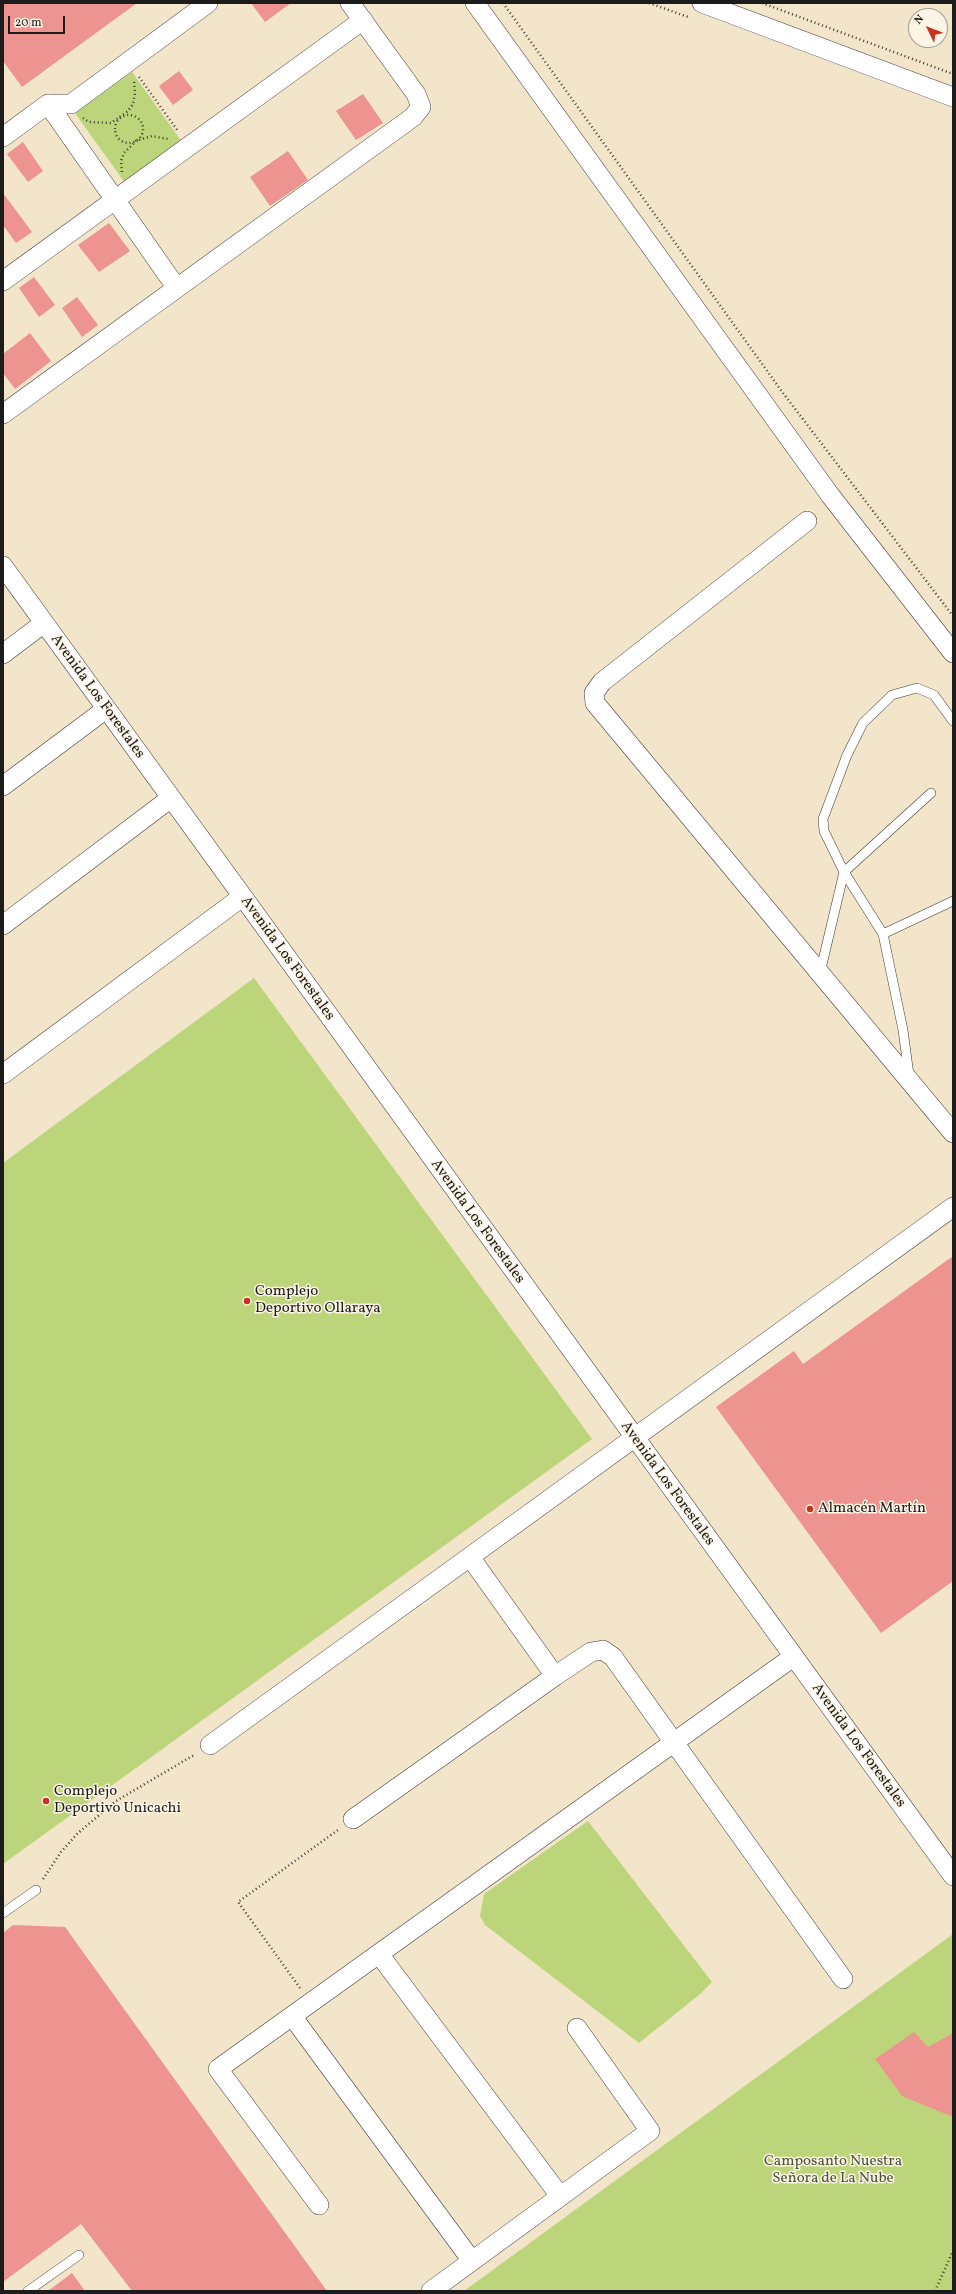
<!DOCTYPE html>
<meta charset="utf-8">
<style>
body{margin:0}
#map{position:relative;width:956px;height:2294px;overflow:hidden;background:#f2e5c9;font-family:Vollkorn,serif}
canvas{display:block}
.frame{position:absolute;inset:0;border:4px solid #1c1c1c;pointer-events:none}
.north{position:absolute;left:908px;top:8px;width:40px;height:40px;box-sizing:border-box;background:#fcf5e5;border:1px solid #a29e95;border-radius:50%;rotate:313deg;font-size:11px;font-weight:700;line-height:16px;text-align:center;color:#1c1c1c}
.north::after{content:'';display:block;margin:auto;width:14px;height:18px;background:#c8321e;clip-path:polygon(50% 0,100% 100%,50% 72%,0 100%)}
.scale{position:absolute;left:8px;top:16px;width:57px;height:18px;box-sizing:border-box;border:2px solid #1c1c1c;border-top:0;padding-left:5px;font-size:12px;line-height:14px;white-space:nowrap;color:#1c1c1c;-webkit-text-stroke:3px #fcf5e5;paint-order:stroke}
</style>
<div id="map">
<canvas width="956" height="2294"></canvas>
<div class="frame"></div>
<div class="north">N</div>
<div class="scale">20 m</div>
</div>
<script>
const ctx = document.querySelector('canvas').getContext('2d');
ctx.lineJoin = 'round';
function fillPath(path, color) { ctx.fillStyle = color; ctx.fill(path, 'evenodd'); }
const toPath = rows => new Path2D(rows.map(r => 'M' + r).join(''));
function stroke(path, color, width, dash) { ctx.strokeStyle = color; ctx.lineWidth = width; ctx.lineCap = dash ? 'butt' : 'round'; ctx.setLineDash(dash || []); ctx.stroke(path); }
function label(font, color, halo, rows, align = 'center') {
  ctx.font = font + ' Vollkorn,serif'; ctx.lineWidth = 3; ctx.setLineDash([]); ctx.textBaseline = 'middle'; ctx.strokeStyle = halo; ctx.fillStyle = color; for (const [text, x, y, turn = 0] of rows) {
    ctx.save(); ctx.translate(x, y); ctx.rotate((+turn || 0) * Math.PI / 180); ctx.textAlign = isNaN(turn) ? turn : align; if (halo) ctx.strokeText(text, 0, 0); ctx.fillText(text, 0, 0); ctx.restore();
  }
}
const green = toPath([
 [132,72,182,142,125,183,75,113],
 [254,978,592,1439,3,1864,3,1163],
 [588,1821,712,1982,699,1995,639,2043,485,1925,480,1916,484,1894],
 [953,1934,953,2291,464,2291]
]);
const building = toPath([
 [3,3,137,3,22,87,3,61],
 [251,3,291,3,265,22],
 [179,71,193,90,173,105,159,86],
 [363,94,383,123,356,140,336,111],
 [23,142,43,171,28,182,7,154],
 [288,151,308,180,270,206,250,177],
 [3,193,32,232,16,243,3,225],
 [109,223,130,251,99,272,78,245],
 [34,277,55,305,39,317,19,288],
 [77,297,98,325,82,337,62,308],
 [30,333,51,361,15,389,3,373,3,354],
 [953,1256,953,1581,881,1633,716,1407,794,1351,803,1364],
 [13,1925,65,1927,327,2291,132,2291,81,2224,3,2282,3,1933],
 [914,2032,928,2047,953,2033,953,2117,902,2096,875,2059],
 [72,2273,85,2291,48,2291]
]);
const path = toPath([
 [503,3,783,393,953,616],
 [649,3,688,17],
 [762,3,953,74],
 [139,77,178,131],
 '115 129a14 14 0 1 1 28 0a14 14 0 1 1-28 0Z',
 [83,118,89,122,111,123,128,111,133,104,135,93,134,80],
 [122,172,121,161,124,153,136,141,152,136,168,139],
 [43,1879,61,1852,78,1833,116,1801,194,1755],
 [300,1988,238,1902,338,1830],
 [935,2291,953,2251]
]);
const lane = toPath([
 [883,934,953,901],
 [820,973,844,872,931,793],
 [909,1075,903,1030,883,934,844,872,824,831,823,819,847,755,863,723,892,695,917,688,934,695,953,721],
 [3,1913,36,1890],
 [28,2291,79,2255]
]);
const street = toPath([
 [475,3,830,495,953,653],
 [702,3,953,97],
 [48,104,176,287],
 [3,137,48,104,71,104,208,3],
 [3,281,363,20],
 [3,414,413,117,421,107,416,94,350,3],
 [807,521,602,682,594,693,595,703,953,1133],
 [3,566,953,1876],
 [3,654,44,623],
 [3,786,106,709],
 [3,925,171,798],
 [3,1074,242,897],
 [470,1557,555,1676],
 [210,1745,953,1207],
 [353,1819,555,1676,591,1652,603,1650,613,1657,843,1979],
 [379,1954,560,2196],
 [292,2016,472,2261],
 [319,2205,218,2069,793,1657],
 [431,2291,650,2131,577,2028]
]);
const markers = [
 [247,1301,4,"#c8321e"],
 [810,1509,4,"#c8321e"],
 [46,1801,4,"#c8321e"]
];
const streetNames = [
 ["Avenida Los Forestales",97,697,54],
 ["Avenida Los Forestales",287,959,54],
 ["Avenida Los Forestales",477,1222,54],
 ["Avenida Los Forestales",667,1484,54],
 ["Avenida Los Forestales",858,1746,54]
];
const poiNames = [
 ["Complejo",255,1292],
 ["Deportivo Ollaraya",255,1309],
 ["Almacén Martín",818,1509],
 ["Complejo",54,1792],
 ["Deportivo Unicachi",54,1809]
];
const parkNames = [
 ["Camposanto Nuestra",833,2162],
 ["Señora de La Nube",833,2179]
];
fillPath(green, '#bdd57a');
fillPath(building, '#ed9490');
stroke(lane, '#3c3a36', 10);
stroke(street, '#3c3a36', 20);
stroke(path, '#3c3a36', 2.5, [1, 3]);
stroke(lane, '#fff', 9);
stroke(street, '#fff', 19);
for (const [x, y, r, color] of markers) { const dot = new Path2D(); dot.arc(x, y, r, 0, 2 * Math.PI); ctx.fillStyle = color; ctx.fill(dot); stroke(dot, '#fcf5e5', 1.5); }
label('15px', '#1c1c1c', '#fcf5e5', streetNames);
label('15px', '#1c1c1c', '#fcf5e5', poiNames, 'left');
label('15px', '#4c5438', '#fcf5e5', parkNames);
</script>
